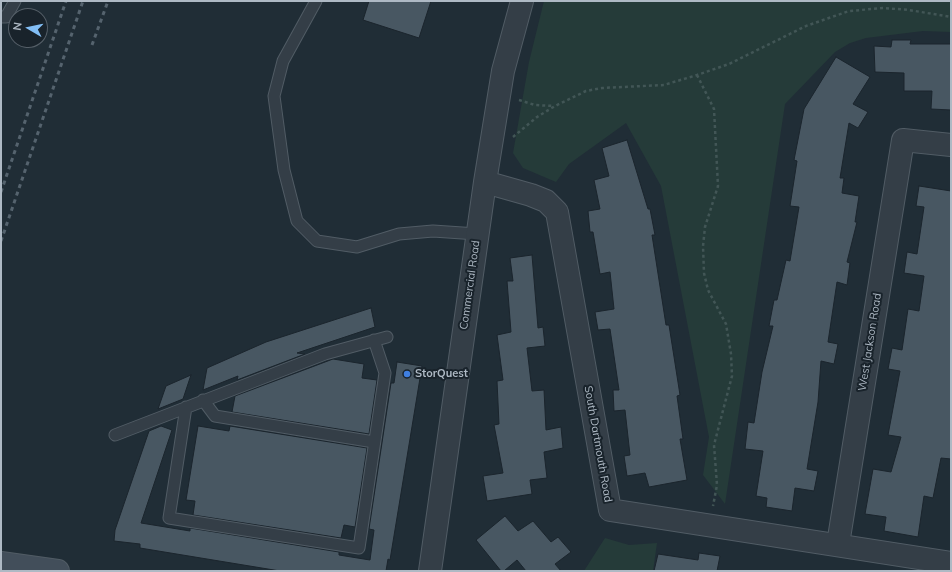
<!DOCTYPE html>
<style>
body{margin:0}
#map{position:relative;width:952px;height:572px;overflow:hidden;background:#202d36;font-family:Mulish,sans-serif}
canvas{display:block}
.frame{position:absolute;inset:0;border:2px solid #aeb9c4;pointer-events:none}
.north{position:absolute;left:8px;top:8px;width:40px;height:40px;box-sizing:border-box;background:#19232b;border:1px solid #555f68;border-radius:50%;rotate:279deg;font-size:11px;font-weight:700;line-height:16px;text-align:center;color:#aeb9c4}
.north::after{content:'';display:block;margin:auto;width:14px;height:18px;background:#82bef5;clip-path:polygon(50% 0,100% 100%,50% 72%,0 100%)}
</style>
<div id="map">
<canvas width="952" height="572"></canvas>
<div class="frame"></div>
<div class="north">N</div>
</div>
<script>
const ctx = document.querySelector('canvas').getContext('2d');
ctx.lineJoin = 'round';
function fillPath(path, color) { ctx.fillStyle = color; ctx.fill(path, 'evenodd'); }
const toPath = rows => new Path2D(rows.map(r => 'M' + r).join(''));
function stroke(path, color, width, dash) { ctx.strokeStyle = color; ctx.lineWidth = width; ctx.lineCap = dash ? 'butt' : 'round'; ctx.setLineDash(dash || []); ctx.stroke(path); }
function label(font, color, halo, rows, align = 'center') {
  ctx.font = font + ' Mulish,sans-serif'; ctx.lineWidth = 4; ctx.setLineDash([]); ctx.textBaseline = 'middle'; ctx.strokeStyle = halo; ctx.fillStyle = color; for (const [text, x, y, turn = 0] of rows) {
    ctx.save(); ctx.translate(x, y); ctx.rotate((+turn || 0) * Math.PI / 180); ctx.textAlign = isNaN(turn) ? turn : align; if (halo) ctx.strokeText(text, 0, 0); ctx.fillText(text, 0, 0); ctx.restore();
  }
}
const green = toPath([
 [544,1,951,1,951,32,923,31,866,38,850,43,835,52,785,104,725,504,703,475,709,437,661,186,626,123,569,164,556,182,523,168,513,153,529,62],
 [605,538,629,545,657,543,653,571,584,571]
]);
const building = toPath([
 [369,1,431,1,419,38,363,20,369,1],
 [892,40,911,40,910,44,951,44,951,110,931,109,932,91,904,91,904,73,875,72,874,46,891,47,892,40],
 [836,57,870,77,853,104,868,112,858,128,849,123,840,178,844,178,842,193,859,196,855,222,857,222,847,262,850,263,847,285,837,282,828,342,838,344,834,364,821,361,818,402,807,469,818,471,814,491,795,488,792,511,766,507,767,498,756,496,763,451,745,449,748,422,754,423,762,372,773,326,769,326,774,300,777,300,786,260,790,261,799,207,790,206,797,161,794,160,804,109,836,57],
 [627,140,648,209,650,209,655,235,652,235,666,325,669,325,680,395,677,396,683,439,680,439,687,480,649,487,645,473,627,476,624,456,630,455,625,410,614,411,613,390,619,390,610,329,598,330,595,312,614,309,610,272,600,274,593,232,590,232,588,211,600,209,594,180,609,176,602,148,627,140],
 [919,186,951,191,951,459,941,458,933,498,924,496,918,537,884,531,886,517,865,514,873,469,891,472,901,437,888,435,900,371,888,369,892,348,902,350,908,309,919,311,924,276,904,273,907,252,917,254,924,207,916,206,919,186],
 [532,255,538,328,543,327,545,346,527,348,532,391,544,390,546,430,561,427,563,448,544,452,547,478,530,480,532,494,487,501,483,476,503,473,494,425,499,424,497,381,503,380,497,335,511,332,507,281,513,281,510,258,532,255],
 [371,308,375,327,297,353,305,354,237,380,238,376,203,390,207,368,266,342,371,308],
 [333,359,364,364,362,378,377,380,369,434,232,412,235,396,333,359],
 [397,362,422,366,390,560,388,559,386,571,280,571,140,548,140,544,114,541,115,530,149,431,161,426,172,430,141,523,190,531,190,528,339,552,339,555,370,560,374,530,369,529,391,383,394,383,397,362],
 [191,375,183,399,158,409,166,386,191,375],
 [198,426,229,431,230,426,367,448,355,527,344,525,341,538,193,515,195,501,186,500,198,426],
 [505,516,518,531,533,521,551,542,558,537,571,552,555,564,561,571,526,571,517,560,504,571,501,571,476,540,505,516],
 [699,553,720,556,717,571,654,571,658,554,698,560,699,553]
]);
const path = toPath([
 [697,75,714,109,718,186,705,227,703,246,704,273,708,290,726,324,731,354,732,376,714,445,717,485,713,506],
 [519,100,535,105,554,106],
 [513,137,537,117,555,106,586,91,602,88,664,85,697,75,729,64,806,26,849,11,884,8,909,10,951,17]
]);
const lane = toPath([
 [316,1,283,61,274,96,284,170,297,221,317,241,357,247,399,234,433,231,477,234],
 [1,17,6,17,15,1],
 [203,400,215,416,374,442],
 [186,407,169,518,359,548,385,373,374,340],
 [115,435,325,354,387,337]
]);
const street = toPath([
 [485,182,531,195,546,201,557,212,610,510,951,563],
 [838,544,903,140,951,145],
 [430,571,485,182,503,71,522,1]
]);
const secondary = toPath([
 [1,563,58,571]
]);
const rail = toPath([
 [92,45,108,1],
 [1,192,66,1],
 [1,241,83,1]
]);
const markers = [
 [407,374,4,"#3f7fe0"]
];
const streetNames = [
 ["Commercial Road",470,285,-82],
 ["West Jackson Road",870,342,-81],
 ["South Dartmouth Road",598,444,80]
];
const poiNames = [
 ["StorQuest",415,374]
];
fillPath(green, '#253b39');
fillPath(building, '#485762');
stroke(building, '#1b252d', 1);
stroke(lane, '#515c65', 13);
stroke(street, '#515c65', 24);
stroke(secondary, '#515c65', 24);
stroke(path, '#425656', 2.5, [3, 3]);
stroke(lane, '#343e47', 11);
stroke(street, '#343e47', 22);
stroke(secondary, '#424e5a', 22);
stroke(rail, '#55636e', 3, [4, 4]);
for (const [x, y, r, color] of markers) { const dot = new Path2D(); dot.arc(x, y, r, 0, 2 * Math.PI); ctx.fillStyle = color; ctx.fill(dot); stroke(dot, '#19232b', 1.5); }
label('11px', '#aeb9c4', '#19232b', streetNames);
label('bold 11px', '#aeb9c4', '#19232b', poiNames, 'left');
</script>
